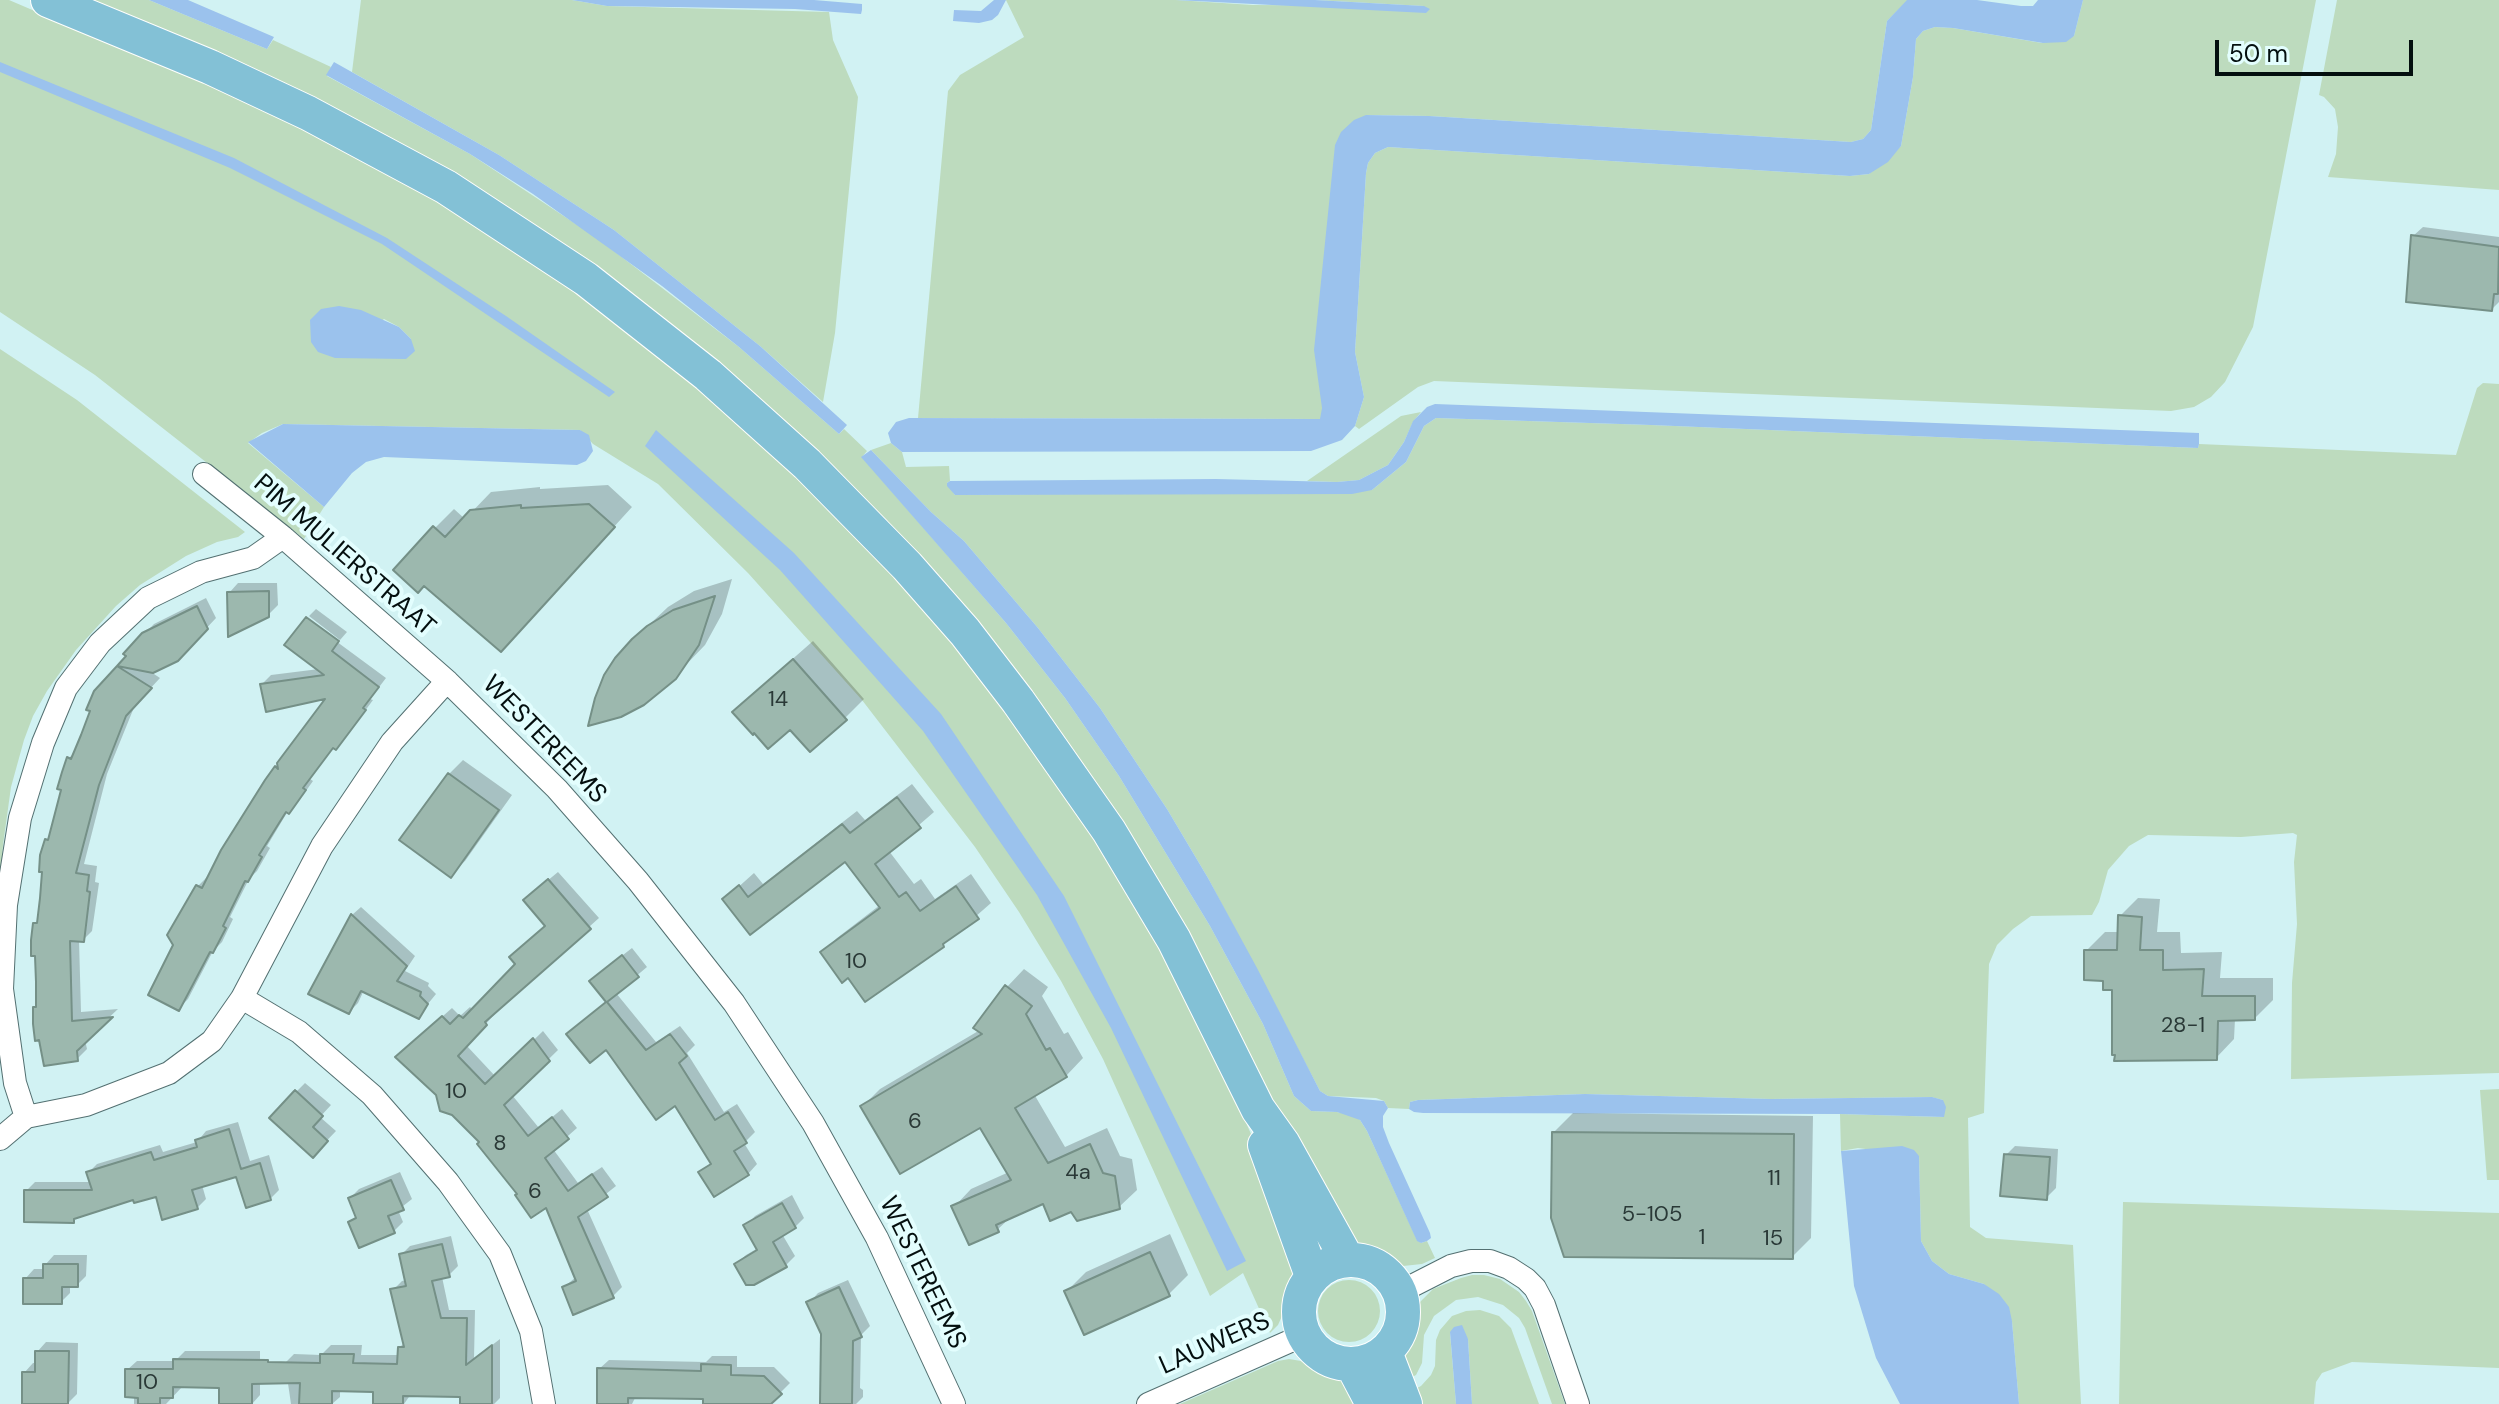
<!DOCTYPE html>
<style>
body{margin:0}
#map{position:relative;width:2499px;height:1404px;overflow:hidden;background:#d1f2f3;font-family:"DM Sans",sans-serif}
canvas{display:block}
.scale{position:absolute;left:2215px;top:40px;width:198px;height:36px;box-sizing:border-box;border:4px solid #040f0f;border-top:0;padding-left:10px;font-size:24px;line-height:28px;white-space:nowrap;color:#040f0f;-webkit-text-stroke:6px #e3fefe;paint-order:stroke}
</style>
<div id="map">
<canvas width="2499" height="1404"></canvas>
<div class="scale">50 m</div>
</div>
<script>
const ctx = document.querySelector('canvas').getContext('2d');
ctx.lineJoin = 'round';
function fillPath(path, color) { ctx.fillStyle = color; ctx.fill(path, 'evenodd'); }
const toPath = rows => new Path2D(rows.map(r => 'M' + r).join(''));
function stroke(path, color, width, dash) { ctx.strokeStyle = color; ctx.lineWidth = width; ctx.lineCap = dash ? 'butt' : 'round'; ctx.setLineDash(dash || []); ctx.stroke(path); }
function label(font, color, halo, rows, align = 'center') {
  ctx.font = font + ' "DM Sans",sans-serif'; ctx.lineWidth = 8; ctx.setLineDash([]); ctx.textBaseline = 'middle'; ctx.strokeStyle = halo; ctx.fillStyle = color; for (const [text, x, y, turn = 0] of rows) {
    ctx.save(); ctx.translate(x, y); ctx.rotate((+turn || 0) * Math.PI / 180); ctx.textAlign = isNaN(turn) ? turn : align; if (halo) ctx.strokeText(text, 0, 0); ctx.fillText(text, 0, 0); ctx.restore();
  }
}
const green = toPath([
 [0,0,9,0,257,106,319,135,451,208,587,300,650,348,757,438,869,546,984,679,1080,814,1165,956,1224,1073,1263,1161,1296,1268,1282,1316,1278,1325,1270,1333,1243,1273,1210,1296,1103,1059,1061,981,1019,912,975,847,862,700,748,573,658,484,593,444,580,430,283,424,262,433,248,443,324,507,304,539,95,375,0,312],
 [384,319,399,327,411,339,370,358,335,358],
 [84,0,149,0,267,49,273,40,331,67,327,76,470,154,597,238,739,347,839,434,844,429,867,451,862,457,1006,623,1065,698,1119,776,1210,926,1263,1024,1294,1096,1311,1111,1337,1112,1355,1116,1360,1120,1367,1131,1417,1240,1421,1243,1427,1241,1435,1258,1422,1264,1403,1266,1353,1244,1346,1238,1136,847,707,355],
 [361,0,572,0,607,6,829,12,833,40,858,97,835,333,823,402,760,346,614,230,499,155,352,72],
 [1006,0,1176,0,1253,5,1424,6,1315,0,1908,0,1887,21,1871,130,1863,139,1851,142,1429,116,1366,115,1321,419,918,418,948,91,960,75,1024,37],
 [2083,0,2316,0,2253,327,2225,382,2211,397,2194,407,2171,411,1434,381,1418,387,1359,429,1355,426,1364,397,1355,352,1366,173,1368,163,1375,153,1388,147,1850,176,1869,174,1901,146,1913,77,1916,39,1923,31,1935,27,1953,28,2042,43,2074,36],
 [2337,0,2499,0,2499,190,2328,177,2336,154,2338,127,2335,109,2324,97,2319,95],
 [0,349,77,400,245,532,238,537,217,542,186,556,140,585,116,606,76,650,47,691,33,716,24,740,11,787,3,845,0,885],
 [2483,383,2499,384,2499,1073,2291,1079,2292,983,2297,924,2294,862,2297,835,2293,833,2241,837,2148,835,2129,846,2108,870,2099,902,2092,915,2031,916,2013,929,1997,945,1989,964,1984,1113,1968,1118,1970,1227,1986,1238,2073,1245,2081,1404,2019,1404,2012,1321,1984,1284,1949,1274,1932,1261,1921,1241,1919,1156,1858,1148,1841,1151,1840,1114,1943,1117,1943,1100,1931,1097,1771,1099,1585,1094,1418,1100,1410,1102,1409,1109,1388,1108,1384,1101,1376,1098,1328,1096,1320,1091,1208,878,1167,809,1100,708,1038,628,964,541,931,512,871,450,891,443,902,452,906,467,949,466,950,481,947,483,955,495,1372,490,1406,462,1424,426,1436,418,1651,425,2198,448,2199,444,2456,455,2477,388],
 [1421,412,1413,422,1404,442,1388,465,1359,480,1337,482,1307,481,1401,416],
 [2499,1089,2499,1180,2487,1180,2480,1090],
 [2123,1202,2499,1213,2499,1368,2352,1362,2322,1373,2316,1382,2314,1404,2119,1404],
 [1472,1275,1484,1275,1500,1279,1519,1292,1526,1301,1532,1311,1565,1404,1552,1404,1525,1328,1519,1318,1503,1305,1478,1297,1456,1300,1434,1316,1424,1335,1422,1363,1416,1375,1405,1381,1403,1356,1420,1302,1433,1289,1461,1278],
 '1318 1311a31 31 0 1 1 62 0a31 31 0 1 1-62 0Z',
 [1480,1310,1499,1316,1511,1328,1539,1404,1472,1404,1468,1339,1450,1333,1456,1404,1414,1404,1409,1392,1421,1386,1431,1375,1435,1366,1436,1340,1440,1330,1452,1316,1466,1311],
 [1289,1359,1301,1361,1344,1381,1361,1404,1180,1404,1278,1361]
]);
const water = toPath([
 [149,0,188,0,274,37,267,49],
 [572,0,814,0,862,4,862,10,861,14,795,9,607,6],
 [994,0,1006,0,998,15,992,20,979,23,953,21,954,10,981,11],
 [1176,0,1315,0,1424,6,1430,9,1426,13],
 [1907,0,1977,0,2021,6,2033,6,2038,0,2083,0,2074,36,2066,42,2043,43,1953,28,1935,27,1923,31,1916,39,1913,77,1901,146,1888,162,1869,174,1850,176,1388,147,1375,153,1368,163,1366,173,1355,352,1364,397,1355,426,1342,440,1311,451,902,452,891,443,888,433,896,422,909,418,1320,419,1322,408,1314,350,1335,145,1341,132,1354,120,1366,115,1429,116,1851,142,1863,139,1871,130,1887,21],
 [0,62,234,158,387,238,506,316,615,392,609,397,382,244,230,168,0,72],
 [334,62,499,155,614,230,760,346,847,425,839,434,739,347,662,286,533,194,470,154,326,75],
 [339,306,361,310,399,327,411,339,415,351,406,359,335,358,318,352,311,342,310,320,321,309],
 [1435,404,2199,433,2199,444,2198,448,1651,425,1436,418,1424,426,1406,462,1372,490,1352,494,955,495,947,486,947,483,950,481,1216,479,1337,482,1359,480,1388,465,1404,442,1413,421,1427,407],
 [283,424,580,430,589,435,593,451,586,461,577,465,384,457,366,462,352,473,324,507,248,442],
 [656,430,794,553,941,714,1064,896,1246,1261,1227,1271,1111,1028,1037,895,923,731,780,570,645,446],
 [871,450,931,512,964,541,1038,628,1100,708,1167,809,1208,878,1257,968,1320,1091,1328,1096,1384,1101,1388,1108,1383,1116,1383,1127,1389,1143,1430,1233,1431,1238,1427,1241,1421,1243,1417,1241,1367,1131,1360,1120,1337,1112,1311,1111,1294,1096,1263,1024,1210,926,1119,776,1065,698,1006,623,861,457],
 [1585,1094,1771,1099,1932,1097,1943,1100,1946,1107,1944,1117,1840,1114,1423,1113,1414,1112,1409,1109,1410,1102,1418,1100],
 [1902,1146,1914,1150,1919,1156,1921,1241,1932,1261,1949,1274,1984,1284,1999,1294,2009,1307,2012,1321,2019,1404,1900,1404,1876,1358,1854,1286,1841,1151],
 [1462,1325,1468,1339,1472,1404,1456,1404,1450,1332,1454,1327]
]);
const shadow = toPath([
 [2423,227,2499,237,2499,302,2492,309,2413,236],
 [608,485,632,507,520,630,435,528,454,509,465,519,491,492,540,487,540,489],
 [732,579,722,614,705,645,680,671,633,640,668,607,694,591],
 [238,583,277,583,278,605,268,615,229,593],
 [206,598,216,618,187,649,151,672,160,678,135,705,107,774,84,864,97,866,95,882,99,883,92,931,83,940,79,940,81,1012,118,1009,85,1040,87,1049,77,1059,35,1008,38,1004,35,924,39,919,47,840,52,835,69,758,76,751,93,710,95,693,129,656,144,634,154,624],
 [316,609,347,632,340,640,309,616],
 [306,619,386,678,370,699,373,700,345,738,335,746,310,779,313,781,298,802,288,811,267,846,270,848,257,871,249,879,230,917,233,919,222,942,213,951,188,999,179,1008,176,945,198,886,207,877,209,878,276,768,330,696,262,684,271,675,319,669],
 [813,641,864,699,845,718,791,727,754,693],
 [463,760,512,795,465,861,450,875,449,774],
 [912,784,934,812,889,851,914,884,921,879,935,899,971,874,991,903,943,945,849,975,823,952,837,938,880,905,845,859,750,932,725,899,754,873,763,884,857,811,865,820],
 [558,872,599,918,494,1012,495,1014,466,1045,496,1077,543,1031,558,1050,512,1095,539,1128,562,1109,577,1128,553,1149,578,1183,602,1167,616,1186,587,1209,622,1287,612,1297,564,1287,576,1277,547,1205,519,1194,482,1142,438,1094,407,1048,452,1008,460,1016,470,1007,473,1010,518,964,547,925,535,891],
 [2138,898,2160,899,2157,932,2180,932,2181,953,2222,952,2220,978,2273,978,2273,1000,2255,1018,2235,1019,2234,1039,2216,1058,2114,988,2086,951,2105,932,2119,932,2120,916],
 [361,907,415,956,405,971,429,983,428,986,436,994,418,1016,364,990,358,1003,349,1012,352,915],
 [632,948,647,967,616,993,656,1042,680,1026,695,1045,687,1053,724,1112,737,1104,755,1132,744,1143,757,1164,748,1174,701,1172,712,1162,675,1104,607,1047,569,1034,608,1001,601,972],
 [1024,969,1048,987,1042,996,1064,1034,1068,1032,1083,1058,1066,1076,1034,1094,1065,1147,1107,1128,1120,1156,1132,1159,1137,1190,1119,1207,1071,1209,1044,1201,1012,1216,997,1230,954,1207,971,1189,1009,1172,981,1125,863,1106,880,1089,980,1030,1007,987],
 [305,1083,331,1105,320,1117,336,1131,313,1155,296,1092],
 [1573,1113,1813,1116,1811,1238,1792,1257,1554,1132],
 [238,1122,250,1161,269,1155,279,1190,270,1199,237,1175,202,1185,206,1199,197,1208,157,1194,135,1197,79,1215,73,1221,26,1191,35,1182,91,1182,88,1173,97,1164,160,1145,163,1152,197,1142,206,1131],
 [2015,1146,2058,1149,2056,1188,2046,1198,2006,1155],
 [400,1172,412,1199,398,1210,403,1222,394,1231,350,1223,357,1216,350,1198,359,1189],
 [792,1195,804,1218,795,1227,782,1234,795,1256,786,1265,736,1264,746,1255,758,1248,746,1226,755,1216],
 [1170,1234,1188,1275,1169,1294,1066,1292,1086,1272],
 [451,1236,458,1266,449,1275,442,1277,449,1310,475,1310,474,1359,500,1339,500,1398,494,1404,462,1404,462,1395,411,1394,404,1404,375,1404,375,1390,340,1389,340,1397,332,1404,291,1404,285,1363,294,1354,321,1355,331,1345,362,1345,361,1355,399,1355,400,1347,405,1342,393,1290,402,1281,407,1280,401,1255,410,1246],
 [54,1255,87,1255,86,1276,77,1285,70,1285,70,1293,61,1302,25,1279,34,1269,45,1269,45,1265],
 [848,1280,870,1326,861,1335,860,1388,863,1390,863,1397,856,1404,822,1404,823,1334,809,1303,818,1293],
 [46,1342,78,1343,77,1394,68,1403,24,1373,33,1363,37,1363,37,1352],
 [185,1351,260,1351,260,1395,252,1404,221,1404,221,1386,182,1387,166,1404,134,1404,134,1396,127,1370,137,1361,175,1361],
 [712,1356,737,1356,737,1367,774,1367,790,1383,769,1404,705,1404,705,1397,636,1396,632,1404,599,1404,599,1369,609,1360,706,1362]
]);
const building = toPath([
 [2411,235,2499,247,2498,294,2494,294,2492,311,2406,302,2411,235],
 [589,504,615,527,501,652,424,586,418,593,393,570,433,526,445,537,470,510,521,505,521,508,589,504],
 [269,591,269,617,228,637,227,592,269,591],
 [715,596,699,645,676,679,644,705,621,717,588,726,595,698,604,675,615,658,632,639,647,626,673,610,715,596],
 [197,606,208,629,178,661,153,673,117,666,126,656,123,654,142,633,197,606],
 [306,617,339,641,332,651,379,687,363,708,366,710,336,750,333,748,303,788,306,790,289,814,286,812,259,855,262,857,248,882,245,881,223,926,226,928,213,953,210,952,179,1011,148,995,173,945,167,935,196,885,202,888,221,850,265,780,275,766,278,769,277,763,325,699,266,712,260,684,324,675,284,645,306,617],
 [793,659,847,720,810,752,790,730,768,749,754,733,753,735,732,712,793,659],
 [117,666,152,688,126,716,99,785,76,873,89,875,87,891,90,892,84,942,70,941,72,1021,113,1017,77,1051,78,1061,44,1066,39,1040,35,1041,33,1024,33,1007,36,1007,36,982,35,956,31,956,31,940,33,923,37,923,40,898,42,872,39,872,40,855,45,839,48,840,61,790,57,789,62,772,67,757,71,759,81,735,90,711,86,710,94,691,117,666],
 [448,773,499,810,451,878,399,840,448,773],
 [897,797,921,828,875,864,899,897,906,892,920,911,956,886,979,919,943,944,944,947,865,1002,848,978,842,983,820,952,880,908,845,862,750,935,722,899,739,885,748,897,842,824,850,833,897,797],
 [548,879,591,929,485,1022,487,1025,458,1056,485,1084,533,1038,550,1061,504,1105,528,1136,552,1117,569,1139,545,1158,568,1191,592,1174,608,1197,578,1217,614,1298,573,1315,562,1287,576,1281,546,1208,531,1218,515,1195,517,1194,477,1144,479,1142,452,1115,440,1111,436,1095,395,1057,442,1016,450,1024,459,1015,463,1018,515,964,509,957,545,926,523,900,548,879],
 [351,914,407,966,397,981,421,992,420,996,428,1004,419,1019,361,991,349,1014,308,994,351,914],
 [2118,915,2142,917,2140,950,2163,950,2163,970,2204,969,2202,996,2255,996,2255,1020,2218,1021,2217,1060,2114,1061,2115,1055,2112,1055,2112,990,2103,990,2103,981,2084,980,2084,950,2117,950,2118,915],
 [622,955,639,977,607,1002,646,1050,670,1034,687,1056,679,1063,715,1120,728,1112,747,1143,734,1151,749,1175,714,1197,698,1172,711,1164,675,1106,656,1120,606,1050,590,1063,566,1034,606,1002,589,981,622,955],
 [1005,985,1032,1006,1026,1014,1046,1050,1050,1048,1067,1077,1015,1108,1048,1163,1090,1144,1103,1173,1115,1176,1120,1209,1077,1221,1071,1212,1050,1221,1043,1204,996,1225,999,1232,969,1245,951,1206,1011,1180,980,1128,900,1174,860,1106,982,1034,973,1028,1005,985],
 [295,1090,323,1116,313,1127,328,1141,313,1158,269,1118,295,1090],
 [229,1129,241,1169,260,1163,271,1200,246,1208,236,1177,192,1190,198,1209,162,1220,156,1197,134,1203,133,1200,74,1219,74,1223,24,1222,24,1190,92,1190,86,1172,151,1152,154,1160,197,1147,195,1140,229,1129],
 [1552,1132,1794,1134,1793,1259,1564,1257,1551,1218,1552,1132],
 [2004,1154,2050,1157,2047,1200,2000,1196,2004,1154],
 [391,1180,404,1210,388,1216,395,1233,359,1248,348,1222,356,1218,348,1198,391,1180],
 [782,1203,796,1228,773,1242,787,1267,754,1285,746,1285,734,1264,757,1250,743,1225,782,1203],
 [442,1244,450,1277,432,1281,441,1318,467,1318,466,1365,492,1345,492,1404,460,1404,460,1397,403,1396,403,1404,373,1404,373,1392,332,1391,332,1404,299,1404,300,1383,252,1384,252,1404,219,1404,219,1388,173,1387,173,1398,160,1398,160,1404,138,1404,138,1398,125,1397,125,1369,173,1369,173,1359,268,1360,268,1362,320,1363,320,1354,354,1354,353,1363,397,1364,398,1347,404,1347,390,1289,406,1286,399,1254,442,1244],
 [1150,1252,1170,1296,1084,1335,1064,1291,1150,1252],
 [43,1264,78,1264,78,1287,62,1287,62,1304,23,1304,23,1278,43,1278,43,1264],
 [839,1287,862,1337,853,1341,852,1404,820,1404,821,1334,806,1302,839,1287],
 [35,1351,69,1351,68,1404,22,1404,22,1372,35,1372,35,1351],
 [701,1364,731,1365,731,1375,764,1376,782,1394,771,1404,703,1404,703,1399,628,1398,628,1404,597,1404,597,1368,701,1371,701,1364]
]);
const minor = toPath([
 [204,474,283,537,447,681,557,789,638,881,734,1003,813,1123,877,1238,954,1404],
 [242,998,299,1032,372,1095,448,1182,500,1254,531,1331,544,1404],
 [26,1117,15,1083,2,989,6,905,20,818,43,743,66,688,100,643,148,598,201,572,253,558,283,537],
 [0,1139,26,1117,86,1105,169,1073,212,1041,242,998,322,846,392,742,447,681],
 [1400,1292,1451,1266,1471,1261,1490,1261,1509,1268,1526,1279,1535,1288,1544,1305,1578,1404],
 [1148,1404,1304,1335]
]);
const primary = toPath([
 [48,0,210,67,308,113,446,187,586,279,708,375,807,464,907,566,965,632,1018,701,1109,831,1174,940,1258,1109,1283,1144,1347,1259],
 [1265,1145,1312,1276],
 '1299 1312a52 52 0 1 1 104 0a52 52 0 1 1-104 0Z',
 [1385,1352,1405,1404],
 [1352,1364,1373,1404]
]);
const numberNames = [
 ["14",778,700],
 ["10",856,962],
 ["28-1",2183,1026],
 ["10",456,1092],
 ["6",915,1122],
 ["8",500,1144],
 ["4a",1078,1173],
 ["11",1774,1179],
 ["6",535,1192],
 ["5-105",1652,1215],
 ["1",1702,1238],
 ["15",1773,1239],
 ["10",147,1383]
];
const streetNames = [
 ["PIM MULIERSTRAAT",344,556,41],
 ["WESTEREEMS",544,740,46],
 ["WESTEREEMS",922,1273,64],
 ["LAUWERS",1215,1344,-24]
];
fillPath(green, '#bddbbe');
fillPath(water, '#9bc2ed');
fillPath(shadow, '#0003');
fillPath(building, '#9cb8ae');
stroke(building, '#759087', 2);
stroke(minor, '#537071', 24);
stroke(primary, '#fff', 36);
stroke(minor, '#fff', 22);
stroke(primary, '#83c1d6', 34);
label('22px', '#2a3937', null, numberNames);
label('26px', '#040f0f', '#e3fefe', streetNames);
</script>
